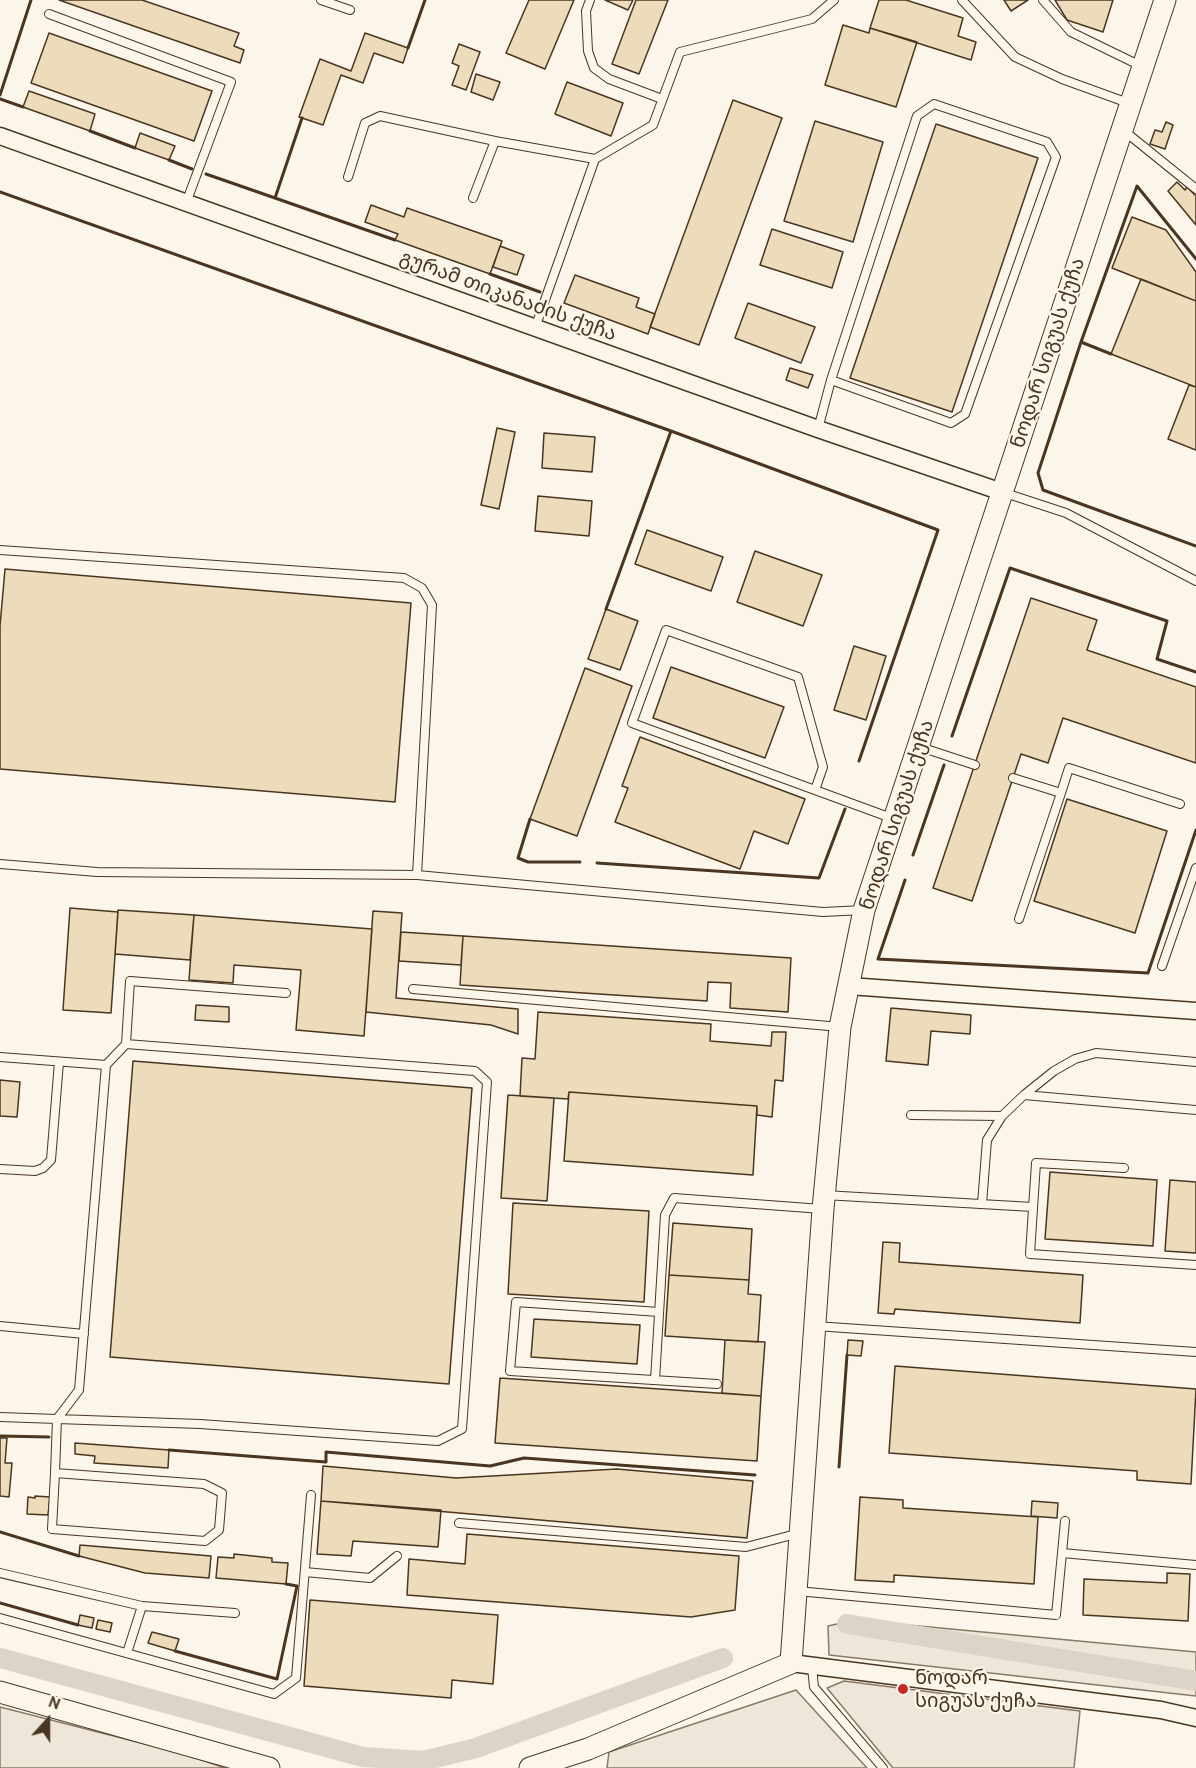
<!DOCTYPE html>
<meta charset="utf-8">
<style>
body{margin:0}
#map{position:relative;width:1196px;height:1768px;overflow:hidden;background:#fbf6e9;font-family:Cabin,sans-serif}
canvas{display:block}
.north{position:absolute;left:18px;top:1690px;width:60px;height:60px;-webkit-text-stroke:4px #fbf6e9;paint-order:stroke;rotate:21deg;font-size:16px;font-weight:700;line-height:24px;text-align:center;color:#4a3520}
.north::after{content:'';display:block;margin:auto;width:21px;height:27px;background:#4a3520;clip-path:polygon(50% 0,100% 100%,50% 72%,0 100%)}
</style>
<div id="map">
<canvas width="1196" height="1768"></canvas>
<div class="north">N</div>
</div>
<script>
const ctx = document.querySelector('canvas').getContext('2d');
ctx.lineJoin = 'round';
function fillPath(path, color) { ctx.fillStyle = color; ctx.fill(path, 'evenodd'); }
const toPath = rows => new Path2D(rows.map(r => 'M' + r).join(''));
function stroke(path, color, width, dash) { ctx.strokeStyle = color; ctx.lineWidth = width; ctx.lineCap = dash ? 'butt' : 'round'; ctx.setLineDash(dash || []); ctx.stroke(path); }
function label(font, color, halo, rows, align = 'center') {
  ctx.font = font + ' Cabin,"Noto Sans Georgian",sans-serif'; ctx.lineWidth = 4.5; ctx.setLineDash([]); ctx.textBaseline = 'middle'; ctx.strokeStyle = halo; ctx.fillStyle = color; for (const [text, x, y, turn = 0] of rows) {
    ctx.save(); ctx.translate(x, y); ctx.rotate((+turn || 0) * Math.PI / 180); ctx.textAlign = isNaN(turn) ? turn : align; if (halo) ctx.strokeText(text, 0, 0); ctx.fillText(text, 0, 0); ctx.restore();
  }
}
const green = toPath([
 [855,1620,1196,1652,1196,1696,829,1655,828,1626,855,1620],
 [844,1681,1080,1711,1074,1768,893,1768,827,1688,844,1681],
 [796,1690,867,1768,607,1768,609,1752,796,1690],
 [0,1707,184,1754,225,1768,0,1768,0,1707]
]);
const canal = toPath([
 [847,1624,1196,1681],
 [0,1658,363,1757,423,1761,476,1748,723,1658]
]);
const building = toPath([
 [59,0,142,0,239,33,234,46,244,50,240,63,59,0],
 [529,0,574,0,545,69,506,53,529,0],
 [605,0,633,0,628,10,605,0],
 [636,0,668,0,639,74,612,64,636,0],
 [879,0,906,0,963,18,958,36,976,42,971,60,870,28,879,0],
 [1004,0,1028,0,1011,11,1004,0],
 [1055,0,1113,0,1103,32,1067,20,1055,0],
 [843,25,869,33,870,28,917,42,896,107,825,85,843,25],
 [49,33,212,91,194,141,31,83,49,33],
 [365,33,408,48,403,63,374,53,363,83,341,75,323,125,299,117,320,59,351,71,365,33],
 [459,44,480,52,466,90,452,85,459,66,452,63,459,44],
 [476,74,500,82,493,100,471,92,476,74],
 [567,82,623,103,611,136,555,114,567,82],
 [29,91,95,114,90,131,23,107,29,91],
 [733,100,782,118,699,345,650,327,733,100],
 [815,121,883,142,853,242,784,221,815,121],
 [1166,122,1173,125,1165,149,1150,144,1155,130,1162,132,1166,122],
 [936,124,1038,158,952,412,850,378,936,124],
 [140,133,175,146,169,160,135,148,140,133],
 [1177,182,1185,190,1187,187,1196,196,1196,225,1168,191,1177,182],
 [371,205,404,217,407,208,502,241,490,274,395,240,398,234,365,222,371,205],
 [1132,217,1166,230,1196,272,1196,301,1112,268,1132,217],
 [772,229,843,252,832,288,760,265,772,229],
 [500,246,524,255,517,275,493,267,500,246],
 [575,275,639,298,636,307,655,314,648,334,564,303,575,275],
 [1141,279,1196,301,1196,387,1111,354,1141,279],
 [748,303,815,327,801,363,735,338,748,303],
 [790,368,813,375,808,388,786,380,790,368],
 [1189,385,1196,387,1196,450,1168,439,1189,385],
 [497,428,515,432,499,509,481,505,497,428],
 [544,433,595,437,592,472,542,468,544,433],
 [538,496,592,501,589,536,535,531,538,496],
 [647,530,723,557,711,591,635,564,647,530],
 [755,551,822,575,803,626,737,602,755,551],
 [5,569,411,603,395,802,0,769,0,626,5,569],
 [1031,598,1097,620,1087,650,1196,687,1196,763,1063,718,1048,763,1021,754,972,901,933,888,1031,598],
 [606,609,638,621,620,670,588,659,606,609],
 [854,646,886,656,866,720,834,710,854,646],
 [671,667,784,707,765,758,653,718,671,667],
 [585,668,632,686,577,836,530,819,585,668],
 [640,737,805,799,788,844,754,831,740,869,615,822,628,788,622,786,640,737],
 [1067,799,1167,831,1135,933,1034,901,1067,799],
 [70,908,118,912,111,1013,63,1010,70,908],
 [118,910,194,915,190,960,115,954,118,910],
 [373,911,402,913,396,998,518,1009,518,1034,491,1025,366,1012,373,911],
 [194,915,372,929,364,1036,296,1030,301,970,234,965,233,983,189,980,194,915],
 [401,932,463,936,461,965,399,961,401,932],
 [463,936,791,958,788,1012,730,1008,731,983,708,982,707,1001,460,985,463,936],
 [196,1005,229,1007,229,1022,195,1020,196,1005],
 [891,1008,971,1015,970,1034,931,1031,928,1065,886,1061,891,1008],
 [538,1012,711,1024,710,1041,771,1046,772,1032,786,1032,783,1081,775,1080,772,1117,757,1115,757,1106,569,1092,568,1099,520,1096,522,1058,535,1059,538,1012],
 [133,1061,472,1088,449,1384,110,1357,133,1061],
 [0,1080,20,1082,17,1117,0,1116,0,1080],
 [569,1092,757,1106,753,1175,564,1161,569,1092],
 [508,1095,554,1098,547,1201,501,1198,508,1095],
 [1050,1172,1157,1180,1153,1246,1045,1239,1050,1172],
 [1170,1180,1196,1182,1196,1253,1165,1251,1170,1180],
 [513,1203,649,1211,644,1302,508,1294,513,1203],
 [673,1223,752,1229,749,1280,669,1275,673,1223],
 [883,1242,900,1243,899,1262,1083,1275,1080,1323,895,1309,894,1314,878,1313,883,1242],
 [669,1275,749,1280,748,1294,761,1295,758,1342,665,1336,669,1275],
 [534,1319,640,1325,637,1364,531,1357,534,1319],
 [725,1340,765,1342,761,1396,722,1393,725,1340],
 [848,1340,863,1341,861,1356,847,1355,848,1340],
 [895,1366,1196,1389,1191,1484,1137,1480,1137,1471,889,1453,895,1366],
 [500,1378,761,1396,757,1461,495,1443,500,1378],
 [0,1438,7,1438,5,1463,12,1463,9,1497,0,1496,0,1438],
 [75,1443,169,1450,168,1468,94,1463,95,1456,75,1454,75,1443],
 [323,1466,456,1478,617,1469,753,1481,747,1538,321,1501,323,1466],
 [35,1496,50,1497,48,1515,27,1514,28,1497,35,1498,35,1496],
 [860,1497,903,1500,903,1508,1038,1517,1034,1584,894,1575,894,1582,855,1580,860,1497],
 [321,1501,441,1510,438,1547,353,1541,351,1556,317,1554,321,1501],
 [1032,1501,1058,1503,1057,1518,1031,1516,1032,1501],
 [467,1534,739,1556,735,1610,691,1617,407,1595,409,1559,465,1564,467,1534],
 [80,1545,211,1556,209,1578,145,1573,79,1556,80,1545],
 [234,1554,272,1558,272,1562,288,1563,286,1584,216,1578,218,1557,234,1558,234,1554],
 [1167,1573,1190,1574,1188,1621,1083,1615,1084,1579,1167,1583,1167,1573],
 [310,1600,498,1615,493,1684,452,1680,451,1698,304,1686,310,1600],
 [80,1615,94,1618,92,1628,78,1625,80,1615],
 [98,1620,112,1623,110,1632,96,1629,98,1620],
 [152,1632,179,1639,175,1651,148,1643,152,1632]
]);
const service = toPath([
 [321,0,350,10],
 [590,0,586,11,588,51,594,68,609,79,662,99],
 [962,0,1015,57,1062,79,1131,104],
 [1043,0,1071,32,1143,67],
 [49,14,231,82,186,203],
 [1123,130,1196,189],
 [348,177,365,123,380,116,495,141],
 [473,198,495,141,595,159],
 [535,328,595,159,653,125,680,52,812,19,834,0],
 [818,429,831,380,917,116,934,104,1047,142,1056,157,965,414,951,423,831,380],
 [1002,492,1066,513,1196,581],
 [0,550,404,578,422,588,432,605,417,875],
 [920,747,975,765],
 [1013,778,1061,793,1069,768,1180,804],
 [815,790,823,767,798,677,666,630,632,723,815,790,894,819],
 [0,864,97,872,417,875,823,912,864,910],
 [1019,919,1061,793],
 [1162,966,1196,868],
 [413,989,840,1027],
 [0,1057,106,1065,126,1044,130,981,286,993],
 [1024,1095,1196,1110],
 [911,1115,1002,1116],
 [1124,1168,1036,1163,1030,1254,1196,1265],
 [0,1169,35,1171,43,1168,51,1160,59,1062],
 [824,1195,1033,1207],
 [982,1204,987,1140,1002,1116,1024,1095,1054,1071,1075,1059,1096,1053,1196,1062],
 [659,1312,516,1302,510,1371,717,1384],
 [0,1326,84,1334],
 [815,1326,1196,1352],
 [655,1380,665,1215,674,1198,822,1209],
 [0,1417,200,1424,438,1441,462,1429,487,1082,475,1071,126,1044],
 [55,1473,204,1484,222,1493,219,1530,205,1541,52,1529,55,1473,57,1419,79,1390,106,1065],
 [459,1523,746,1547,800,1533],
 [1062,1553,1065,1521],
 [305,1572,370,1578,397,1556],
 [0,1573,142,1606,235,1613],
 [797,1591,1056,1615,1062,1553,1196,1565],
 [0,1618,274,1694,296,1678,311,1495],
 [127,1653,142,1606],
 [812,1667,814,1687,883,1768]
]);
const minor = toPath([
 [0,136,818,429,1002,492],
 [849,986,1196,1011],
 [791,1663,1161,1710,1196,1718]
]);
const tertiary = toPath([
 [0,1692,269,1768],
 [530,1768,588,1749,791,1663,823,1209,840,1027,864,910,1165,0]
]);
const wall = toPath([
 [408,48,425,0],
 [0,95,31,0],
 [0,99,23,107],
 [90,131,135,148],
 [169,160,192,169],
 [206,174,275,198,302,118],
 [0,192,671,431,938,530,859,761],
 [275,198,395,240],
 [1196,259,1137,186,1081,342,1038,473,1043,490,1196,546],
 [490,274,540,292],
 [1081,342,1111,354],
 [606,609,671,431],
 [952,736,1010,568,1167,621,1157,659,1196,672],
 [530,819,518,858,528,862,580,862],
 [913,855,944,765],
 [597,863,819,878,845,809],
 [905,880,878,959,1148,973,1196,830],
 [0,1436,49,1437],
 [169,1450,326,1462,326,1452,490,1466,524,1458,755,1475],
 [839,1467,847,1355],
 [0,1532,79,1556],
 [0,1603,78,1625],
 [175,1651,277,1679,297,1586,286,1584]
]);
const markers = [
 [903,1689,6,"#c62828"]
];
const streetNames = [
 ["გურამ თიკანაძის ქუჩა",508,296,20],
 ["ნოდარ სიგუას ქუჩა",1048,353,-72],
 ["ნოდარ სიგუას ქუჩა",897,815,-72]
];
const poiNames = [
 ["ნოდარ",915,1678],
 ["სიგუას ქუჩა",915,1701]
];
fillPath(green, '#ede6d9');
stroke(green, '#887966', 1.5);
stroke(canal, '#dcd4c6', 20);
fillPath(building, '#ecdcbc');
stroke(building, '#4a3520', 1.5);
stroke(service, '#4a3520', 10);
stroke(minor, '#4a3520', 19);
stroke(tertiary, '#4a3520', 23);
stroke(service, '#fbf6e9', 8);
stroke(minor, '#fbf6e9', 16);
stroke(tertiary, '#fbf6e9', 21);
stroke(wall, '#4a3520', 3);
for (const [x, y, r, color] of markers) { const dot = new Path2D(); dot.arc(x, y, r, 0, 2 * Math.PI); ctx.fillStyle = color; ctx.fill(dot); stroke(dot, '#fbf6e9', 2); }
label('20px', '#4a3520', '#fbf6e9', streetNames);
label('20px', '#4a3520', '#fbf6e9', poiNames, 'left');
</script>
